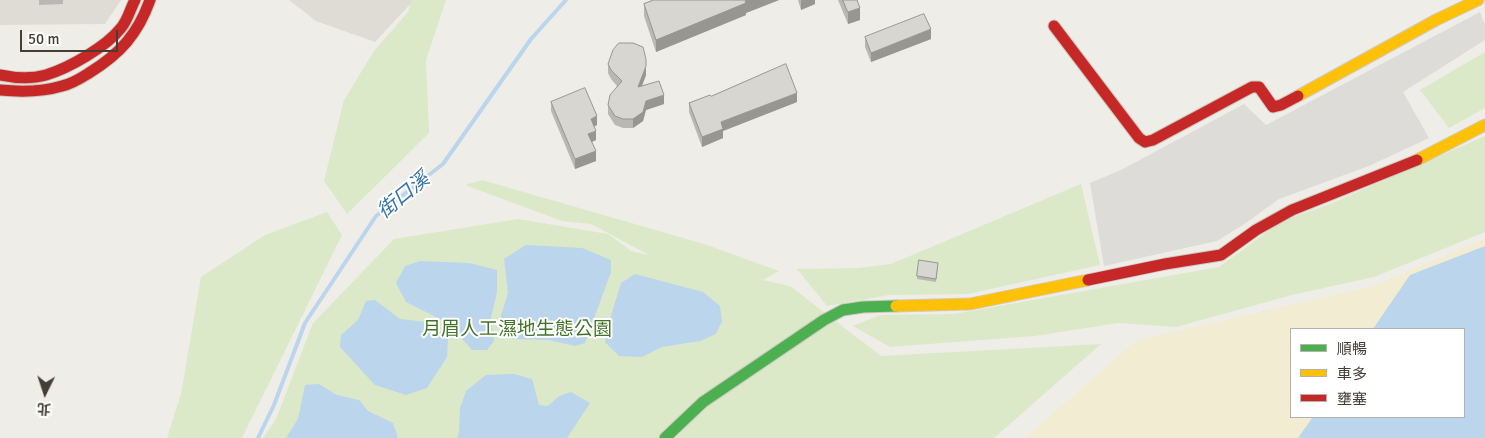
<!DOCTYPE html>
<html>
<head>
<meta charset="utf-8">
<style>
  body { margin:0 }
  #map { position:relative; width:1485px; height:438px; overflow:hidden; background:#efede8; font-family:Signika,"Noto Sans TC",sans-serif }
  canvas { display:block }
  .legend { position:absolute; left:1290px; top:328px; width:175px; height:90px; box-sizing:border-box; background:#fff; border:1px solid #b4b2ae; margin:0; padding:6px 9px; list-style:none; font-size:15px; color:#443e35 }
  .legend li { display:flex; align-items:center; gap:10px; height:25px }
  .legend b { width:25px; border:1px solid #b4b2ae }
  .north { position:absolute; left:20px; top:368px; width:50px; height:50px; -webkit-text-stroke:4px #fff; paint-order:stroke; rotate:184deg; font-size:14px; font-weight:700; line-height:20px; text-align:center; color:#443e35 }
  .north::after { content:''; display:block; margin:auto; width:18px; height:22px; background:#443e35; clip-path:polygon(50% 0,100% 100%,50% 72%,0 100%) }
  .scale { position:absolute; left:20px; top:30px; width:98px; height:22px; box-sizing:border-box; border:2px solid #443e35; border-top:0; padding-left:6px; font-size:15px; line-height:18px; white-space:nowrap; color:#443e35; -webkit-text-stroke:4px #fff; paint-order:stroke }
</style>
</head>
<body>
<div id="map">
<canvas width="1485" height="438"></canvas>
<ul class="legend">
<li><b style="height:6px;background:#4caf50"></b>順暢</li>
<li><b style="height:6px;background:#ffc107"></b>車多</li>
<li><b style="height:6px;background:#c62828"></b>壅塞</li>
</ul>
<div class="north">北</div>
<div class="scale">50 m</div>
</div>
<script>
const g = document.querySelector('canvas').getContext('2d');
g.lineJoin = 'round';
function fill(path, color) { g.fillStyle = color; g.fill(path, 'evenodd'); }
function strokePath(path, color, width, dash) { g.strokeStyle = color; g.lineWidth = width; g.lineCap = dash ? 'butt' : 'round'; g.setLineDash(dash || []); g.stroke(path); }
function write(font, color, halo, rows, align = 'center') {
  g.font = font + ' Signika,"Noto Sans TC",sans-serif'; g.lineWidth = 4; g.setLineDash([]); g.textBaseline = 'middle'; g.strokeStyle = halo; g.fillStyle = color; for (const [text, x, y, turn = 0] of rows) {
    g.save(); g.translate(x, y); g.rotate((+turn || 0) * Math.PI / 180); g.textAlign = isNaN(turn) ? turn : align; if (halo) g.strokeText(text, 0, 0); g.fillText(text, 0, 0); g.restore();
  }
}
fill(new Path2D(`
  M0 0H121L105 24 0 25Z
  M289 0H414L375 42 316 21Z`), '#dfdcd6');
fill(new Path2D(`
  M411 0H446L426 60 429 133 347 214 324 181 344 100 374 51 408 12Z
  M1485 52V108L1449 128 1420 90Z
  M1485 136V232L1374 277 1292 295 1176 327 1118 323 1035 336 890 347 853 326 880 315 954 314 1219 267 1282 221 1330 204Z
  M482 180 704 244 779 271 763 280 790 286 881 356 1101 344 994 438H263L276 419 313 323 394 239 518 219 608 234 631 251 649 255 591 224 562 221 465 185Z
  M1081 184 1100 265 968 294 889 295 827 306 797 269 858 268 891 264Z
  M327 212 342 235 242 438H167L181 394 201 277 265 235Z`), '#dbe9c9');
fill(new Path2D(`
  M1485 238V438H1025L1137 340 1374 286ZM1291 329H1464V417H1291Z`), '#f2ecd3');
fill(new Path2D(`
  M1480 12 1485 25V40L1403 92 1429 138 1369 166 1279 199 1246 223 1217 241 1104 266 1090 183 1123 169 1244 104 1266 125Z`), '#dedcd8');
fill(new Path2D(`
  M526 245 582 248 611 260V272L585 343 575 346 548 340 511 339 499 322 508 293 504 259Z
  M1485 246V438H1298L1313 417H1464V329H1373L1410 275Z
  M420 261 469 263 497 270V292L491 318 494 341 487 350H472L448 323 406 302 396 283 405 266Z
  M635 274 703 292 720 306 722 321 716 334 700 341 662 347 642 357 619 356 605 342 610 319 621 283Z
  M375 300 400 319 426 322 448 338 447 357 427 388 406 395 375 385 340 347 341 335 358 320 366 301Z
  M514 374 532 379 539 405 548 406 559 396 571 392 590 403 567 438H457L459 433 460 408 466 391 486 375Z
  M319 384 337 395 359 400 368 411 393 423 398 438H286L298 419 305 385Z`), '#bad5ec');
strokePath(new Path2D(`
  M258 438 274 405 305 323 376 216 443 164 531 39 566 0`), '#bad5ec', 4);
const fast = new Path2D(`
  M665 438 703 402 824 320 843 310 863 307 896 306`);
const slow = new Path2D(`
  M1298 96 1436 20 1478 0
  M1417 160 1485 125
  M896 306 970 304 1088 280`);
const jam = new Path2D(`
  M1054 26 1139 138 1145 142 1153 140 1252 87H1259L1273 107 1281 105 1298 96
  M0 75C14 78 32 79 46 75 69 68 106 47 121 28 128 20 130 9 135 0
  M0 90C20 92 42 92 62 86 72 84 81 78 89 73 120 54 138 34 150 0
  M1088 280 1165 264 1221 255 1256 230 1292 210 1417 160`);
strokePath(fast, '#cecabf', 13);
strokePath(slow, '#cecabf', 13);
strokePath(jam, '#cecabf', 13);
strokePath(fast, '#4caf50', 11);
strokePath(slow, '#ffc107', 11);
strokePath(jam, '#c62828', 11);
fill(new Path2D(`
  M39 0H63V4L39 5Z
  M654 0H779L746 13V15L656 52 644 16V4Z
  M798 0H815V4L801 10Z
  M838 0H857L860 20 848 24Z
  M865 37 931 39 871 62 865 47Z
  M608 64 646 75 642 86 664 104 646 110 643 121 633 128H623L615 125 608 114V105L617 86 611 79 608 73Z
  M711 96 797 102 723 131V138L702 147 689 112V103Z
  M551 102 597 125 594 126 596 140 591 142 596 161 575 169 551 111Z
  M938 267 936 282 917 279V276Z`), '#bab8b4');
fill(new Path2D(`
  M748 0H779L746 13V15L656 52V40Z
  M801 0H815V4L801 10Z
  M860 8V20L848 24V12Z
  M931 29V39L871 62V53Z
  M646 66V75L638 96V87Z
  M797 93V102L723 131V138L702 147V137L721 122Z
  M664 95V104L646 110 643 121 633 128V119L646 101Z
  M597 116V125L591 128V119Z
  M596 131V140L588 144V134Z
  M596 151V161L575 169V159Z`), '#979692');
const building = new Path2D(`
  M654 0H748L745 1 746 3 656 40 644 4Z
  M843 0H857L860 8 848 12Z
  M924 14 931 29 871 53 865 37Z
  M619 43H633L643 47 646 59V66L638 87 659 81 664 95 646 101 643 112 633 119H623L615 116 608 105 610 95 622 81 611 70 608 64 613 50Z
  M786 64 797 93 721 122 723 129 702 137 689 103 710 95 711 96Z
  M585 88 597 116 591 119 596 131 588 134 596 151 575 159 551 102Z
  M919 260 938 263 936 279 917 276Z`);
fill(building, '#d8d6d1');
strokePath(building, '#979692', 1);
write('19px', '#43732b', '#fff', [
  ["月眉人工濕地生態公園",517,330]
]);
write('italic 20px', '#3373aa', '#fff', [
  ["街口溪",404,196,-39]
]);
</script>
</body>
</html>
